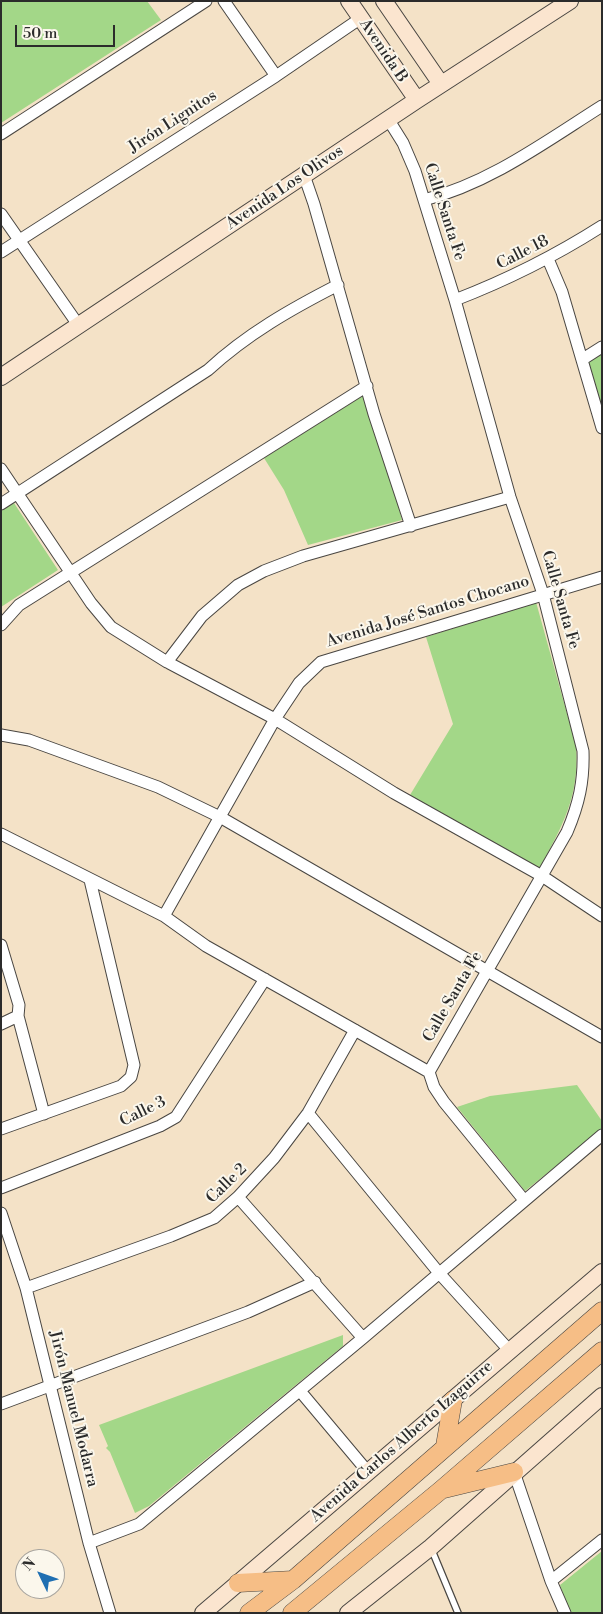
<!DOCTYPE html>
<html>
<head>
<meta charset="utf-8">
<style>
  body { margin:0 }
  #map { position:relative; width:603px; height:1614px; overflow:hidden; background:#f4e2c7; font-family:"Libre Bodoni",serif }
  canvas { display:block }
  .frame { position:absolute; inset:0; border:2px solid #2b2b2b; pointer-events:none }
  .north { position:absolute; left:15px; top:1549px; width:50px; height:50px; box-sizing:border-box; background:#fbf7ec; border:1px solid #a8a59f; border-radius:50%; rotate:312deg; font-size:14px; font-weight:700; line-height:20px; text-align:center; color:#2b2b2b }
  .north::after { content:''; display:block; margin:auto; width:18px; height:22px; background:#1f6fb2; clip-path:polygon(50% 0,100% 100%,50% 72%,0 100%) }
  .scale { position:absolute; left:15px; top:25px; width:100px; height:22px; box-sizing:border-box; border:2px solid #2b2b2b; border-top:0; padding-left:6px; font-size:15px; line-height:18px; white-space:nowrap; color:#2b2b2b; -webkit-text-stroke:4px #fbf7ec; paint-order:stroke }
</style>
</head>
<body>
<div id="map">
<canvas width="603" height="1614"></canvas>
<div class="frame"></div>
<div class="north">N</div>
<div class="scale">50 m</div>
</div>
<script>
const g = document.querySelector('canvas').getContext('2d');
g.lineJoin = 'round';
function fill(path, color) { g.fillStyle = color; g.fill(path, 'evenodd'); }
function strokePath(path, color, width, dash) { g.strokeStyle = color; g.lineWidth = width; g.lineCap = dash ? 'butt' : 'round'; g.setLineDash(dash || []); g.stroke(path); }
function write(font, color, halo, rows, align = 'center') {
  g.font = font + ' "Libre Bodoni",serif'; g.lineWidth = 4; g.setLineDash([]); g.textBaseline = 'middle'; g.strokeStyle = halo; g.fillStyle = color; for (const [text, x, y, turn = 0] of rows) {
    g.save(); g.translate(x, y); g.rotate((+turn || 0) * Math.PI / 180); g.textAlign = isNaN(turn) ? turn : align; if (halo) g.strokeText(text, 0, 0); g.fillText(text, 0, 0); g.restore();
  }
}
fill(new Path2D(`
  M1 1H147L161 20 1 123Z
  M602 352V410L587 361Z
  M364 395 374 418 402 520 308 545 284 490 264 458Z
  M14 503 58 570 1 607V511Z
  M536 602 576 746C580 796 562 827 539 869L410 795 453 724 426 637Z
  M577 1085 602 1121V1129L525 1191 457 1107 490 1096Z
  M343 1335V1346L149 1506 135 1513 110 1452 106 1448 108 1446 99 1425Z
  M602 1551V1613H570L560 1585Z`), '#a3d788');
const lane = new Path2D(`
  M431 1548 458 1613`);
const street = new Path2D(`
  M224 1 276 76
  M388 119 403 143 415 171 455 300 510 497 543 594 583 751C584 781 579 804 567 832L429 1072
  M1 134 206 1
  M304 175 314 204 374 414 411 526
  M424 200C490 183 545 142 602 106
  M1 214 79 326
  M1 252 276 76 361 18
  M548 259 562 292 602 428
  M455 300C507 280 555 256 602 226
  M583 359 602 347
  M1 469 91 603 111 627 167 662 275 719 394 793 542 876 602 916
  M1 504 208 370C247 334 291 309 338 285
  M1 625 19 605 367 386
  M167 662 202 616 238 585 264 571 303 556 510 497
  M1 735 29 740 158 787 220 817 602 1037
  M1 834 164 916 206 946 429 1072 434 1087 444 1102 524 1200
  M164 916 275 719 299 683 321 662 602 577
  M1 945 19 1005 18 1016 44 1114
  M1 1024 18 1016
  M308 1113 439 1273 509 1350
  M1 1129 121 1086 131 1077 134 1065 90 880
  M1 1188 160 1126 176 1117 265 979
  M238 1197 363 1338
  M1 1213 26 1288 89 1543 110 1613
  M26 1288 171 1236 214 1218 238 1197 274 1158 308 1113 355 1030
  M300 1391 368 1472
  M1 1404 248 1312 315 1282
  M514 1472 551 1581 565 1613
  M89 1543 139 1524 363 1338 602 1135
  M551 1581 602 1540`);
const secondary = new Path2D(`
  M349 1 417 100
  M384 1 441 84
  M1 377 417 100 570 1
  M203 1613 602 1272
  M348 1613 431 1547 602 1396`);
const primary = new Path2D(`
  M445 1446 453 1400
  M444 1489 514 1472
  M238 1583 293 1580
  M249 1613 293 1580 602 1311
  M292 1613 441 1490 602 1351`);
strokePath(lane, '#494642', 8);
strokePath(street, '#494642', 13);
strokePath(secondary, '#494642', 18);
strokePath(primary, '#494642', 19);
strokePath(lane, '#fff', 5.5);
strokePath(street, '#fff', 11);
strokePath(secondary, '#fbe5cf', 16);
strokePath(primary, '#f6be86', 18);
write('16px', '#2b2b2b', '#fbf7ec', [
  ["Avenida B",383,51,56],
  ["Jirón Lignitos",173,122,-33],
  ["Avenida Los Olivos",285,188,-34],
  ["Calle Santa Fe",444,212,72],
  ["Calle 18",523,253,-27],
  ["Calle Santa Fe",560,600,74],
  ["Avenida José Santos Chocano",428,612,-17],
  ["Calle Santa Fe",453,997,-60],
  ["Calle 3",143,1112,-26],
  ["Calle 2",227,1184,-44],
  ["Jirón Manuel Modarra",73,1409,76],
  ["Avenida Carlos Alberto Izaguirre",402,1442,-41]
]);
</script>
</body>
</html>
